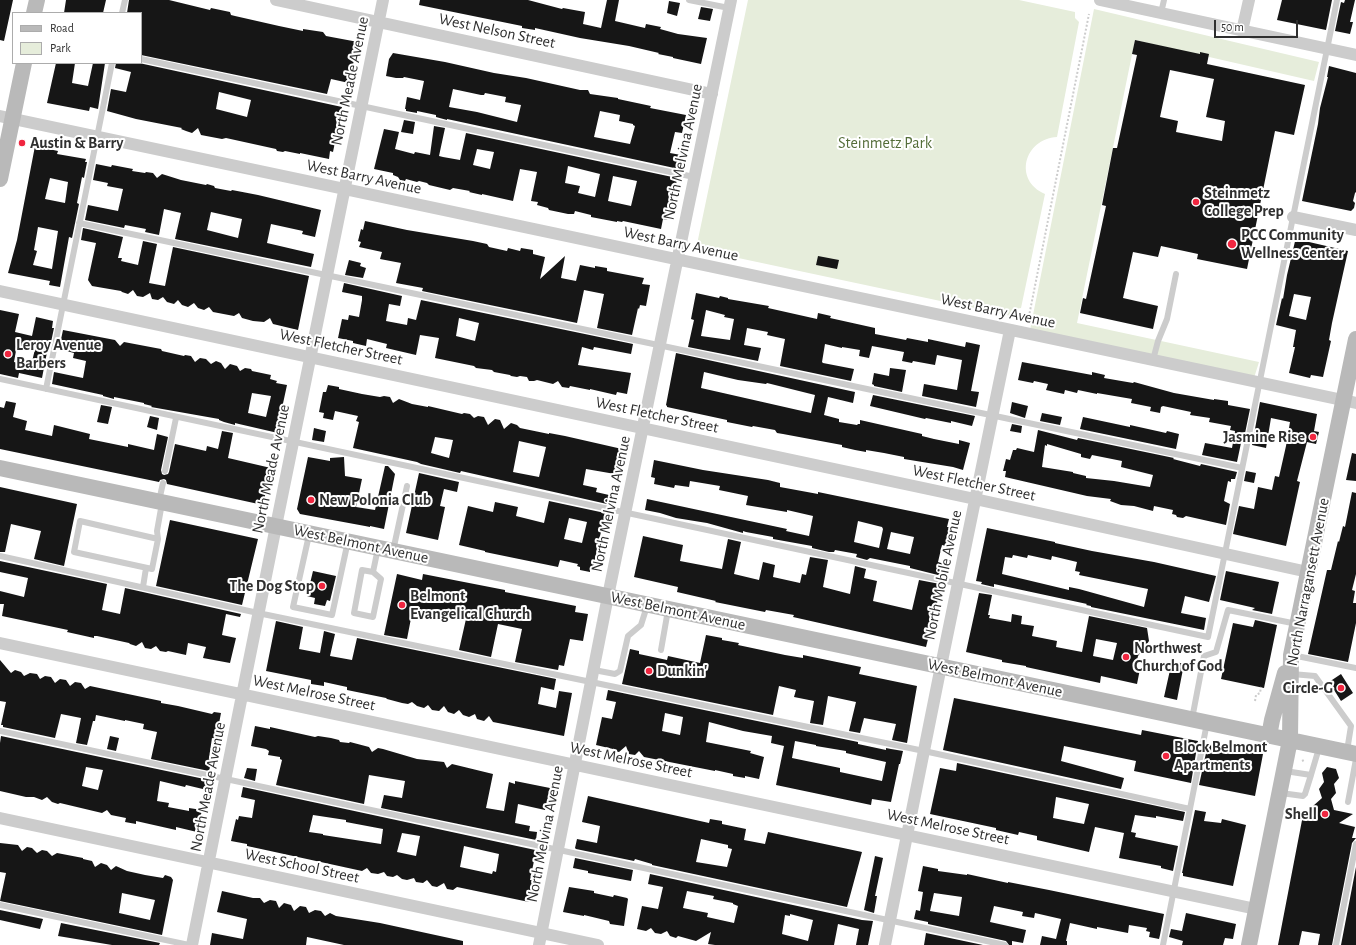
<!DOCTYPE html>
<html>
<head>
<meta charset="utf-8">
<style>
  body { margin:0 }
  #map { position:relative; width:1356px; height:945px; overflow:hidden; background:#fff; font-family:"Alegreya Sans",sans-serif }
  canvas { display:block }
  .legend { position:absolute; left:12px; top:12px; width:130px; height:52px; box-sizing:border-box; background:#fff; border:1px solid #acacac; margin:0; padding:5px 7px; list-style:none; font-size:12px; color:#2f2f2f }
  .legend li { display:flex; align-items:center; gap:8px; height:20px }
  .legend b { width:20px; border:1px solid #acacac }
  .scale { position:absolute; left:1214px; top:20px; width:84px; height:18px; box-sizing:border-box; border:2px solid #2f2f2f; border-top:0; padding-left:5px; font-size:12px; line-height:14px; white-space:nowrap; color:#2f2f2f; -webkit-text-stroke:3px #fff; paint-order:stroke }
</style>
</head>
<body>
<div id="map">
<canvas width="1356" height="945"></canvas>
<ul class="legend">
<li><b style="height:5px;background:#b9b9b9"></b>Road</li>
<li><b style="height:11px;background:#e6eddb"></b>Park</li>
</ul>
<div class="scale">50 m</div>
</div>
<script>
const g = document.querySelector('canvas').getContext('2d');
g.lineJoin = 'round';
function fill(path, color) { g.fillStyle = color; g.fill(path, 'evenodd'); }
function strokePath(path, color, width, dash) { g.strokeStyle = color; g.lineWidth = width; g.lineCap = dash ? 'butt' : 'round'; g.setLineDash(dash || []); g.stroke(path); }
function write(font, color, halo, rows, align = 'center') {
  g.font = font + ' "Alegreya Sans",sans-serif'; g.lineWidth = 4; g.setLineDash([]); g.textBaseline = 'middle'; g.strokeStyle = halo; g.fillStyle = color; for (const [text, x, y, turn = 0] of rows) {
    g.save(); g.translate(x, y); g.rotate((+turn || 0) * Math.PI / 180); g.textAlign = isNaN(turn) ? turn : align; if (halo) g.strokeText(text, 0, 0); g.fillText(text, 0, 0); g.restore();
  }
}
fill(new Path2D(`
  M748 0H1019L1075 12V18L1079 22 1057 137C1024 139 1013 180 1045 194L1021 308 1015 309 1011 316 696 249Z
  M1094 9 1319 62 1314 81 1135 40 1077 323 1259 362 1254 378 1030 330Z`), '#e6eddb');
fill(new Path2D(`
  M0 0H13L4 41 0 40Z
  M66 0H106L103 13H64Z
  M129 0H169L210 10 211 8 230 12 231 15 235 16 279 26 303 31V29L323 32 326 36 358 42 349 83 331 79 327 94 141 55V13H127Z
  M420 0H528L562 9 563 8 585 12 583 24 601 28 607 0H619L615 21 645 28 646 24 661 27 660 29 678 34 707 38 701 64 673 58V57L658 54 659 53 629 46 580 38 535 28V30L522 28V26L419 5Z
  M1282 0H1332L1326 30 1277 20Z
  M1345 0H1355L1350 22H1353L1350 34 1335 31 1341 2 1344 3Z
  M669 1 680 3 677 16 667 13Z
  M701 7 713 9 710 21 698 19Z
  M1135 40 1200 54V52L1209 54 1207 64 1305 85 1294 135 1275 131 1247 269 1197 259 1198 254 1161 246 1158 257 1133 252 1123 298 1158 306 1153 329 1080 313 1083 298 1086 299 1106 206 1102 205 1113 148H1117L1137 55 1132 54ZM1170 70 1214 79 1206 117 1225 121 1222 141 1176 132 1178 121 1160 117Z
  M393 53 445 62 494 73 526 78 580 90H588L590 94 618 98V99L651 106 650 108 686 115 682 133 675 132 670 153 681 155 679 169 447 119V120L436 117V115L417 111V113L406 111V109H405L407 97 420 100 424 81 404 77 403 78H396L386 76 389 59ZM453 89 481 95H484L485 93 506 97 505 102 521 105 517 122 477 112 449 107ZM600 111 620 115 619 121 633 124V125L635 126 630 144 594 137Z
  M56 63H75L72 83 88 86 93 63H105L98 109 90 107 89 111 47 103Z
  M116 63H139L342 107 333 152 330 151 329 159 300 153V154L285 151 283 152 277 151 276 149 226 138 222 139 201 135 198 128 192 133 186 131 181 129 182 128 136 119 107 111 111 89 126 92 131 72 115 68ZM219 92 251 100 247 117 216 109Z
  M1329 66 1356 73V192L1355 193 1353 201 1355 203 1354 208 1351 211 1302 201 1318 124 1320 108 1328 77H1327Z
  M404 120 415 122 413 134 401 132Z
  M434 126 445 128 439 156 443 157 460 160 466 133 677 178 675 193H673L668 220 663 219 661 229 623 221 622 222 617 221V222L591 217V215L575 211 574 214H568L549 210 548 208 537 205 538 202 531 201 537 172 520 169 513 201 482 194V195L469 192 470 191 453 188 450 190 429 185 427 183 419 181 417 182 406 179 405 181 400 180 398 177 393 175V173L374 169 384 129 399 132 395 149 414 154 415 152 430 155ZM477 149 494 152 490 169 473 165ZM568 166 600 174 595 197 578 193 580 186 565 183ZM613 176 637 181 631 206 608 201Z
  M35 146 58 151 57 154 86 159 85 162H87L84 178 82 177 77 203 79 204 72 238 69 237 60 287 49 285 50 281 8 273 17 240ZM50 178 68 182 65 203 45 199ZM38 227 58 231 52 269 33 265 37 251 34 250Z
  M96 164 111 167 112 165 133 169 132 171 145 173 146 172 153 173 157 178 162 174 181 180 206 185 207 184 214 186 215 188 231 191 232 190 258 195 321 210 315 237 302 234 303 231 271 224 267 243 314 254 311 267 175 239 181 213 164 209 159 235 145 232 146 229 125 225 124 228 85 220 88 205 118 211 123 189 107 186 108 183 93 180ZM211 212 242 219 238 238 207 230Z
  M365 221 407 230 473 241 487 244 489 247 507 251 508 248 520 251 521 248 533 250V254L545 257 540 279 565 256 561 278 576 281 580 265 595 268V266L607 268V271L644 278 642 284 650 285 646 306 640 305 639 309 638 308 632 335 597 328 604 294 584 290 577 323 422 291 423 288 396 283 401 263 380 259 382 252 359 247 361 242 358 241 361 229 363 230Z
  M83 228 123 237 118 258H122L121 261 138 265 143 241 157 244 149 283 165 286 173 247 309 276 298 330 273 324 270 318 264 322 253 321 242 318 239 313 234 316 213 312 209 307 204 310 198 308 194 303 188 307 182 305 178 300 174 304 167 302 163 297 158 300 152 299 150 293 143 297 137 296 133 290 128 294 122 292 121 291 92 286 88 280 96 243 81 240Z
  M1297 233 1310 236 1309 242 1348 251 1332 323 1329 340 1331 341 1323 377 1311 375 1310 378 1289 373 1295 347H1293L1296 330 1276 325 1282 298 1283 299 1287 275ZM1294 294 1311 297 1306 320 1289 316Z
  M818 256 839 260 837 269 816 265Z
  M349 260 361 263 360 266 366 268 363 278 345 275Z
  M344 283 402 296 400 306 389 304 386 321 407 325 408 318 416 320 421 300 633 344 631 354 594 347 593 350 582 347 578 365 631 373 627 394 617 392 616 395 590 389V390L570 386 569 388 562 387 558 381 553 384 537 380 534 381H529L527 377 520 376 517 377 511 376 510 375 494 372 492 370 476 368 474 366 435 358 439 338 420 335 416 355 386 348 387 344 367 339 366 346 353 343V341L338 338 342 319 348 320 349 315 359 317 362 300V296L342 292ZM459 318 479 323 475 341 456 336Z
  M696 293 719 298 720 296 728 298V299L769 306 768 308 817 319 818 313 831 316 830 318 875 328V334L906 340 907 338 928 342V339L965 347 966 342 980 345 971 391 979 392 976 407 922 396 924 384 957 390 962 360 937 355 935 365 913 361 912 363 902 361 904 352 872 346 869 358 859 356 860 350 842 347V348L825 344 822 362 823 363 854 369 851 381 780 366 785 339 767 335 768 332 747 328 744 345 761 348 758 361 688 347 694 320 691 319ZM706 310 725 315 724 317 734 319 730 340 701 336Z
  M0 310 19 314 15 332 32 336 36 317 53 321 52 328H54L50 347H48L42 378 19 373 18 378 0 374ZM17 345 35 349 31 366 14 362Z
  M63 330 115 340 120 346 124 342 161 349 162 351 184 356 185 355 191 356 195 362 200 358 206 359 211 364 216 361 221 363 225 369 230 364 237 366 240 371 245 368 251 369 252 371 271 375 270 379 277 381 276 383 287 385 279 422H281L278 433 239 424 235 423V425L224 422 219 420V419L151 407 152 406 144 404V403L114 397V399L103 396V395L52 384 54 372 83 378 86 361 73 358 74 353 59 349ZM252 393 271 396 266 417 248 413Z
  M676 353 855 392 853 403 828 397 824 415 839 419V422L857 425 858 424H860V420L922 434V436L934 439 959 444V440L970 443 963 470 953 467 904 459V457L884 453 866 450V452L855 450 842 447V445L783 434 777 433 775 430 753 426 752 427 727 422V420L667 407V406L666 405ZM704 372 738 380 766 384 767 383 815 395 811 413 701 388Z
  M1022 362 1092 375V372L1105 375 1104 378 1133 383 1134 382 1174 393 1214 400V399L1228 401V405L1250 409 1243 443H1241L1237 462 1202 455 1205 443 1232 448 1235 431 1230 430 1231 426 1209 422 1210 418 1190 415 1191 412 1163 406 1161 407 1160 413 1150 411 1151 407 1131 403 1132 399 1097 393V394L1078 390 1077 393 1065 390 1064 394 1046 390 1048 384 1034 381 1033 383 1018 380Z
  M890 368 906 370 902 392 874 386V385L872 384 874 373 889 376Z
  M328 385 339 387V389L362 394 380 397 384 396 390 397 393 403 399 399 412 404 428 407V406L462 414 464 413 470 414 474 418 478 416 484 417 488 425 495 419 500 420 504 429 511 423 517 425 520 428 549 434V433L565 436 622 449 618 471 616 470 615 474 586 469 583 485 597 488 596 492 609 495 607 504 461 471 460 473 421 464 417 462 353 448 359 422 356 421 358 416 335 411 333 420 323 418 324 413 319 412 323 392H326ZM435 437 453 440 449 458 431 453ZM519 441 546 447 539 477 513 472Z
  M873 395 975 416 972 426 951 421V423L926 418 925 419 870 406Z
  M6 401 16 403 13 417 27 421 25 430 52 436 54 425 90 434 89 439 128 447V444L154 450 157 434 168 437 161 470 162 474 164 475 168 474 169 472 175 444 206 451 207 446 218 449 222 431 233 433 228 458 271 468 263 505 167 484 166 480 164 479 160 480 159 482 0 449V407L4 408Z
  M1012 402 1028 406 1025 418 1010 413Z
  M1260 402 1317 414 1314 431 1319 432 1316 444 1307 442 1297 481 1300 482 1286 546 1233 534 1239 506 1254 509 1258 487 1272 490 1275 476 1279 477 1286 446 1290 422 1271 418 1266 448 1252 445Z
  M101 405 112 407 108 424 97 422Z
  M1042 413 1062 417 1060 425 1040 421Z
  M150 416 159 418 157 430 147 427Z
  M1083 417 1130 427V425L1166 433 1167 431 1179 434 1176 449 1080 429Z
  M1012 424 1022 426 1021 433 1010 431Z
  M314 428 326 431 324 442 312 440Z
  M1038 430 1077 440 1078 438 1174 458 1173 459 1200 466 1201 464 1237 472 1235 479H1231V482L1228 481 1224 501 1230 504 1226 525 1186 516 1183 518 1177 517 1176 515 1172 514 1173 510 1154 506 1153 511 1134 506 1121 505 1110 501 1111 499 1087 496 1005 477 1006 471H1003L1006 459 1010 460 1013 450H1016L1017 448 1034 452ZM1047 444 1081 454V457L1090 459 1092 455 1122 461 1121 467 1153 475 1150 487 1114 481 1086 478V476L1073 473V472L1042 467 1045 445 1047 446Z
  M1352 453 1356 454V481L1346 480Z
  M308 457 330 461V458L344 457 345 476 362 479 356 507 375 510 385 466H388L395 474 384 529 370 526V527L365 526 300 514 297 509Z
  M654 460 703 470 768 480 780 483V487L818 494V492L949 519 947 527H950L946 546 942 545 938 562 944 564 942 576 910 568V566L870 558 867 560 856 557 857 554 835 550 834 552H829L812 548V546L773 539V537L746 532 743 531V533L707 523 676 518 660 513 645 510 647 499 787 529 786 531 809 536 813 516 787 510V512L746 505 748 496 719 490 720 486 690 481 689 487 675 485 674 488 654 484 655 478 651 477ZM858 521 882 527 883 529 879 548 854 542ZM891 532 914 537 910 554 887 549Z
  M1246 471 1256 473 1254 483 1244 481Z
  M419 473 459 482 457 492 444 489 440 506 445 507 438 540 406 533Z
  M0 487 77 504 64 566 34 559 41 531 11 524 5 552H0Z
  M1352 492 1356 493V574L1352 590 1355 591 1353 603H1356V623L1348 662 1308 654 1327 570H1331L1338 541 1339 542 1343 526 1345 527Z
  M549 501 605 513 593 569 590 568V572L580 570V567L577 566 578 564 560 560 558 567 485 552V551L459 545 468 506 493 512 495 502 518 507 516 516 544 523ZM569 518 587 522 582 543 564 539Z
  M170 520 258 539 242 605 156 586Z
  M987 528 1055 542V543L1092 551 1154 562 1216 576 1209 602 1185 596 1181 613 1206 618 1204 630 1091 607V606L1086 605 1087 604 994 584V587L981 584 982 582 976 581ZM1013 555 1027 558 1028 555 1051 560 1052 556 1077 562 1075 571 1080 572 1079 575 1148 589 1144 607 1079 589 1069 587V590L1002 574 1005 557 1012 558Z
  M643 536 683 545 680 561 722 569 728 539 741 542 734 574 759 580 763 562 775 565 773 577 800 583 802 574 806 575 810 557 828 560 823 587 850 594 855 566 866 569 864 578 877 581 873 601 912 610 919 580 940 584 939 587H941L926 647 793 617 794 615 766 610 765 612 715 602 716 601 677 592 678 587 634 577Z
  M0 561 107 584 102 610 120 614 125 588 241 614 240 617 226 614 222 635 236 638 230 663 203 658 206 647 188 643 186 655 168 651 166 652 160 651 156 646 151 649 145 648 142 642 136 646 130 644 129 643 97 636H94V638L67 632 68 630 2 616 4 604H0V591L24 597 28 578 0 572Z
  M313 571 336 576 330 601 327 600 325 606 314 604 315 598 307 596Z
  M1226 571 1279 582 1272 614 1252 610 1255 608 1220 600Z
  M397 574 422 580 423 574 505 590V592L576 606 575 612 588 614 583 641 570 639 564 666 559 665 558 670 515 662 522 629 498 624 491 657 459 650 466 619 413 608 407 639 384 635Z
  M979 593 992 595 988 615H990L989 618 1011 622 1012 614 1022 616 1021 624 1034 626 1032 636 1057 641 1056 647 1082 652 1089 616 1147 628 1149 641 1138 656 1135 668 1140 669 1137 684 1101 676 1100 683 1026 667V666L1002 662V660L966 652ZM1096 639 1117 643 1113 660 1093 656Z
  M1255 620 1277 625 1264 688 1221 679 1233 623 1253 627Z
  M276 621 303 627 299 649 320 653 324 631 335 634 330 656 352 660 357 638 556 679 554 690 541 687 538 704 556 708 559 691 572 693 564 736 493 722 489 716 484 721 477 719 475 714 469 717 463 715 459 710 454 714 448 712 444 706 439 711 432 710 428 705 424 708 417 706 412 702 408 704 402 703 387 699 386 698 347 690V687L324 682V686L311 684V680L266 671Z
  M706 635 722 638V640L739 643 738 645 785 655 803 658V655L861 667 859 674 917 686 907 743 892 740 896 724 864 718 860 733 849 731 856 702 828 696 823 725 810 723 814 701 794 697 796 690 779 686 773 715 622 684 630 649 639 651V654L667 660 668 656 700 663Z
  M0 660 11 673 15 670 21 672 24 676 30 673 37 674 40 679 45 676 51 677 55 683 60 679 66 680 70 686 75 682 81 683 85 689 90 686 161 701V703L178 706 212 714 214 712 221 713 216 739 212 738 209 758 212 759 209 771 151 759 157 732 143 729 144 724 125 720V721L96 715 95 721H93L87 745 76 743 81 718 61 714 55 738 3 727V725H1L6 702 0 701Z
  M1172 661 1184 664 1177 700 1164 697Z
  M1341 674 1353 693 1341 701 1329 682Z
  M608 690 858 742V744L886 750V748L891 749 903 751 900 764H899L891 802 872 799 871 805 776 785 784 746 771 743 772 736 743 731 709 722 706 742 751 751 750 753 764 757 759 779 745 776V778L733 776V774L715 770V771L644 757 639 751 635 755 629 754 626 746 619 752 614 751 613 749 596 745 602 717 612 719 616 702 606 700ZM665 713 683 717 680 735 662 731ZM795 741 816 745V746L846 751V753L886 762 882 781 840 772V768L792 758Z
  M954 698 1141 735 1142 730 1198 741 1191 783 1134 771 1136 761 1064 746 1061 761 1124 778 1121 789 943 750Z
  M255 726 270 729V727L315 737 318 736 331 738 339 740 340 742 349 743 350 742 369 747 372 752 378 748 383 749 417 759 444 762 447 768 452 764 493 774 486 808 504 811 509 782 515 784V781L550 788 545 810 518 804 515 823 530 826 529 831 537 832 536 840 381 808 384 795 402 798 405 781 369 775 364 804 276 785 282 760 280 759V757L268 755 269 751 266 749 251 746Z
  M1 736 209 780 207 790 186 785 185 787 160 781 157 801 169 803 168 807 189 811V808L202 810 197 832 176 827V830L136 821V824L125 822 126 818 111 815 107 810 102 813 60 803 58 804 52 802 47 797 42 800 34 797H26L0 791V743ZM86 767 103 770 98 790 82 786Z
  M110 736 119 738 116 751 107 749Z
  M1208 744 1263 754 1255 796 1199 785Z
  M957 763 1185 812 1183 821 1156 816V818L1135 815 1131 832 1136 833 1135 837 1178 846 1173 871 1161 868V866L1119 858 1124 833 1095 827 1089 852 1037 840V836L1019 832 1018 835 996 830V828L930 814 940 768 956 771ZM1056 797 1089 804 1084 824 1053 818Z
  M1327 767 1336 769 1339 778 1334 784 1336 793 1331 799 1334 810 1353 814 1339 823 1355 827 1352 838H1356L1352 843 1332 945H1318L1320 934 1302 931 1299 945H1278L1303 815 1311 817 1313 806 1322 798 1319 789 1324 782 1322 773Z
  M247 768 257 769 255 781 244 778Z
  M243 787 540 851 537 862 534 861 530 880H534L529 902 457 887 453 890 447 889 444 883 437 887 432 886 427 880 423 883 416 882 414 878 407 880 402 879 397 875 393 877 387 876 384 872 378 874 371 873 367 868 362 871 261 849 247 846V844L231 841 236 819 238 820 239 816 252 818 255 800 241 797ZM313 815 346 820V822L383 829 381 844 323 835V834L309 832ZM402 833 420 836 416 856 397 852ZM464 846 499 854 496 872 493 871 492 874 460 867Z
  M588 796 709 823 710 819 722 821V824L746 829 744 840 765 844 768 832 862 852 847 907 652 865V864L635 859 634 861 576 849 575 848 577 839 597 843 600 826 582 822ZM701 839 728 845V848L732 849 727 867 696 862Z
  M1195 810 1206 812 1204 821 1221 823 1222 819 1246 825 1233 886 1183 876V873H1182Z
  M0 843 18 845 22 851 27 847 32 848 37 853 42 850 47 851 52 856 57 853 83 858V859L92 861 95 867 101 863 107 865 111 870 116 866 127 871 145 875 163 878 165 875 171 877 173 880 162 935 0 901 6 873 0 872ZM122 893 155 900 150 920 119 913Z
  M875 856 883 858 875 896H877L874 913 864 910Z
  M575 858 633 870 631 881 588 873V871L573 868Z
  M923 866 938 869V871L967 875V874L1008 883V882L1049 890 1164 914 1160 935 1159 939 1149 937 1150 932 1146 931 1147 928 1129 925 1128 933 1097 927V929L1070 923 1066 941H1067V945H1040L1042 936 1056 939 1061 919 1035 913 1034 918 1022 916 1023 912 994 906 990 922 1026 930 1023 943 1012 941V945H1009L1006 941 928 924V922L914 919 916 910 920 911 923 892 918 891ZM934 893 962 897 959 916 930 911Z
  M1356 867V945H1341Z
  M650 874 862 920 873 921 868 945H856L859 929 838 924 834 945H715L708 944 711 932 696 941 678 936 676 938 670 936 667 931 661 934 655 933 651 928 646 931 637 929 642 906 658 909 663 887 648 884ZM687 891 714 896 713 899 733 903V904L738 906 734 923 707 917 708 913 683 908ZM790 914 813 920 808 941 782 934 785 915 790 916Z
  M569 887 594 891V893L613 897 614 895 627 898 628 899 624 926 610 924 609 921 584 915V916L563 912Z
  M222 891 253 898H260L264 903 270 900 276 901 279 908 284 903 291 905 294 911 300 906 306 907 309 913 315 910 321 911 325 916 330 913 336 916 380 923 463 941V945H344L307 937 306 945H210L212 933 243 939 247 919 217 912Z
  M0 910 43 919 40 929 0 920Z
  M1186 913 1236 924 1233 939 1225 938 1223 945H1182L1183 941 1169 937 1171 929 1182 931Z
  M61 923 160 943 159 945H112L58 936Z
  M926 933 983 945H924Z`), '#161616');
strokePath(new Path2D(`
  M1028 321 1089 14
  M1255 701 1256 695 1260 693 1261 687
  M1302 761 1304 760`), '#ccc', 2, [2, 2]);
strokePath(new Path2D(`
  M689 0 729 8
  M122 13 125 0
  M1161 13 1164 0
  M141 59 694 177
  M79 223 1242 468
  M1153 360 1158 341 1167 319 1176 274
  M0 379 1208 637 1337 0
  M46 389 112 63
  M165 471 176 418
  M159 501 163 483
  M309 535 293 607 332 615 348 541
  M158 539 80 521 74 552 152 569 158 539 157 531 162 503
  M393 551 407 486
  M0 556 258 613 924 751 1190 809
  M373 572 381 579 373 617 354 613 362 570 373 572 378 548
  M143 587 146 568
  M661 650 668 610
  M1292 655 1356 668
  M594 670 615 674 620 671 628 636 641 625 647 606
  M1292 674 1315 676 1351 726 1347 751
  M1192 719 1204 656 1216 652 1228 610 1297 624
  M0 731 1005 945
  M1285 771 1311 775 1319 748
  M1281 793 1303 796 1305 794 1311 775
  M1348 802 1356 759
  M0 905 189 945
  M1163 945 1207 723
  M1336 945 1356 844`), '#ccc', 6);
strokePath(new Path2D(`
  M276 0 712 94
  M1100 0 1356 55
  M1242 31 1249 0
  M0 116 1356 403
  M1293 217 1356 230
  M0 291 975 499 1308 572
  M0 643 1256 909
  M0 818 598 945
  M192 945 276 526 383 0
  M539 945 608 596 731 0
  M885 945 941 666 1010 330`), '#ccc', 12);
strokePath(new Path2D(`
  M34 13 37 0
  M0 179 24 63
  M0 468 1356 754
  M1269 736 1272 720 1285 673
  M1249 945 1290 740 1291 655 1356 339`), '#b9b9b9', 16);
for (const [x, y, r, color] of [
  [22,143,4,"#f02640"],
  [1196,202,4,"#f02640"],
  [1232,244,5,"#f02640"],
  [8,354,4,"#f02640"],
  [1313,437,4,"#f02640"],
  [311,500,4,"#f02640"],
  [322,586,4,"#f02640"],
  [402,605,4,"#f02640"],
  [1126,657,4,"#f02640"],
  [649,671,4,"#f02640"],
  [1341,688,4,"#f02640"],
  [1166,756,4,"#f02640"],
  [1325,814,4,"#f02640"]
]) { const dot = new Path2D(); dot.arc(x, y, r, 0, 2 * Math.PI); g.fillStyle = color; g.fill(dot); strokePath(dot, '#fff', 1.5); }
write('16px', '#2f2f2f', '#fff', [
  ["West Nelson Street",497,31,12],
  ["North Meade Avenue",350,81,-78],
  ["North Melvina Avenue",683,152,-78],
  ["West Barry Avenue",364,177,12],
  ["West Barry Avenue",681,244,12],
  ["West Barry Avenue",998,311,12],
  ["West Fletcher Street",341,347,12],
  ["West Fletcher Street",657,415,12],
  ["North Meade Avenue",271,469,-78],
  ["West Fletcher Street",974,483,12],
  ["North Melvina Avenue",611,504,-78],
  ["West Belmont Avenue",361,544,12],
  ["North Mobile Avenue",943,575,-78],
  ["North Narragansett Avenue",1308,582,-79],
  ["West Belmont Avenue",678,611,12],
  ["West Belmont Avenue",995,678,12],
  ["West Melrose Street",314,693,12],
  ["West Melrose Street",631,760,12],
  ["North Meade Avenue",208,787,-79],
  ["West Melrose Street",948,827,12],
  ["North Melvina Avenue",545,834,-79],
  ["West School Street",302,866,12]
]);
write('bold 16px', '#2f2f2f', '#fff', [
  ["Austin & Barry",30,143],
  ["Steinmetz",1204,193],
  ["College Prep",1204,211],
  ["PCC Community",1241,235],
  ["Wellness Center",1241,253],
  ["Leroy Avenue",16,345],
  ["Barbers",16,363],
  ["Jasmine Rise",1305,437,"right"],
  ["New Polonia Club",319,500],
  ["The Dog Stop",314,586,"right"],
  ["Belmont",410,596],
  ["Evangelical Church",410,614],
  ["Northwest",1134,648],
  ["Church of God",1134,666],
  ["Dunkin'",657,671],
  ["Circle-G",1333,688,"right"],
  ["Block Belmont",1174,747],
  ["Apartments",1174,765],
  ["Shell",1317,814,"right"]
], 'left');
write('16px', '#546d39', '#fff', [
  ["Steinmetz Park",885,143]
]);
</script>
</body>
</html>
